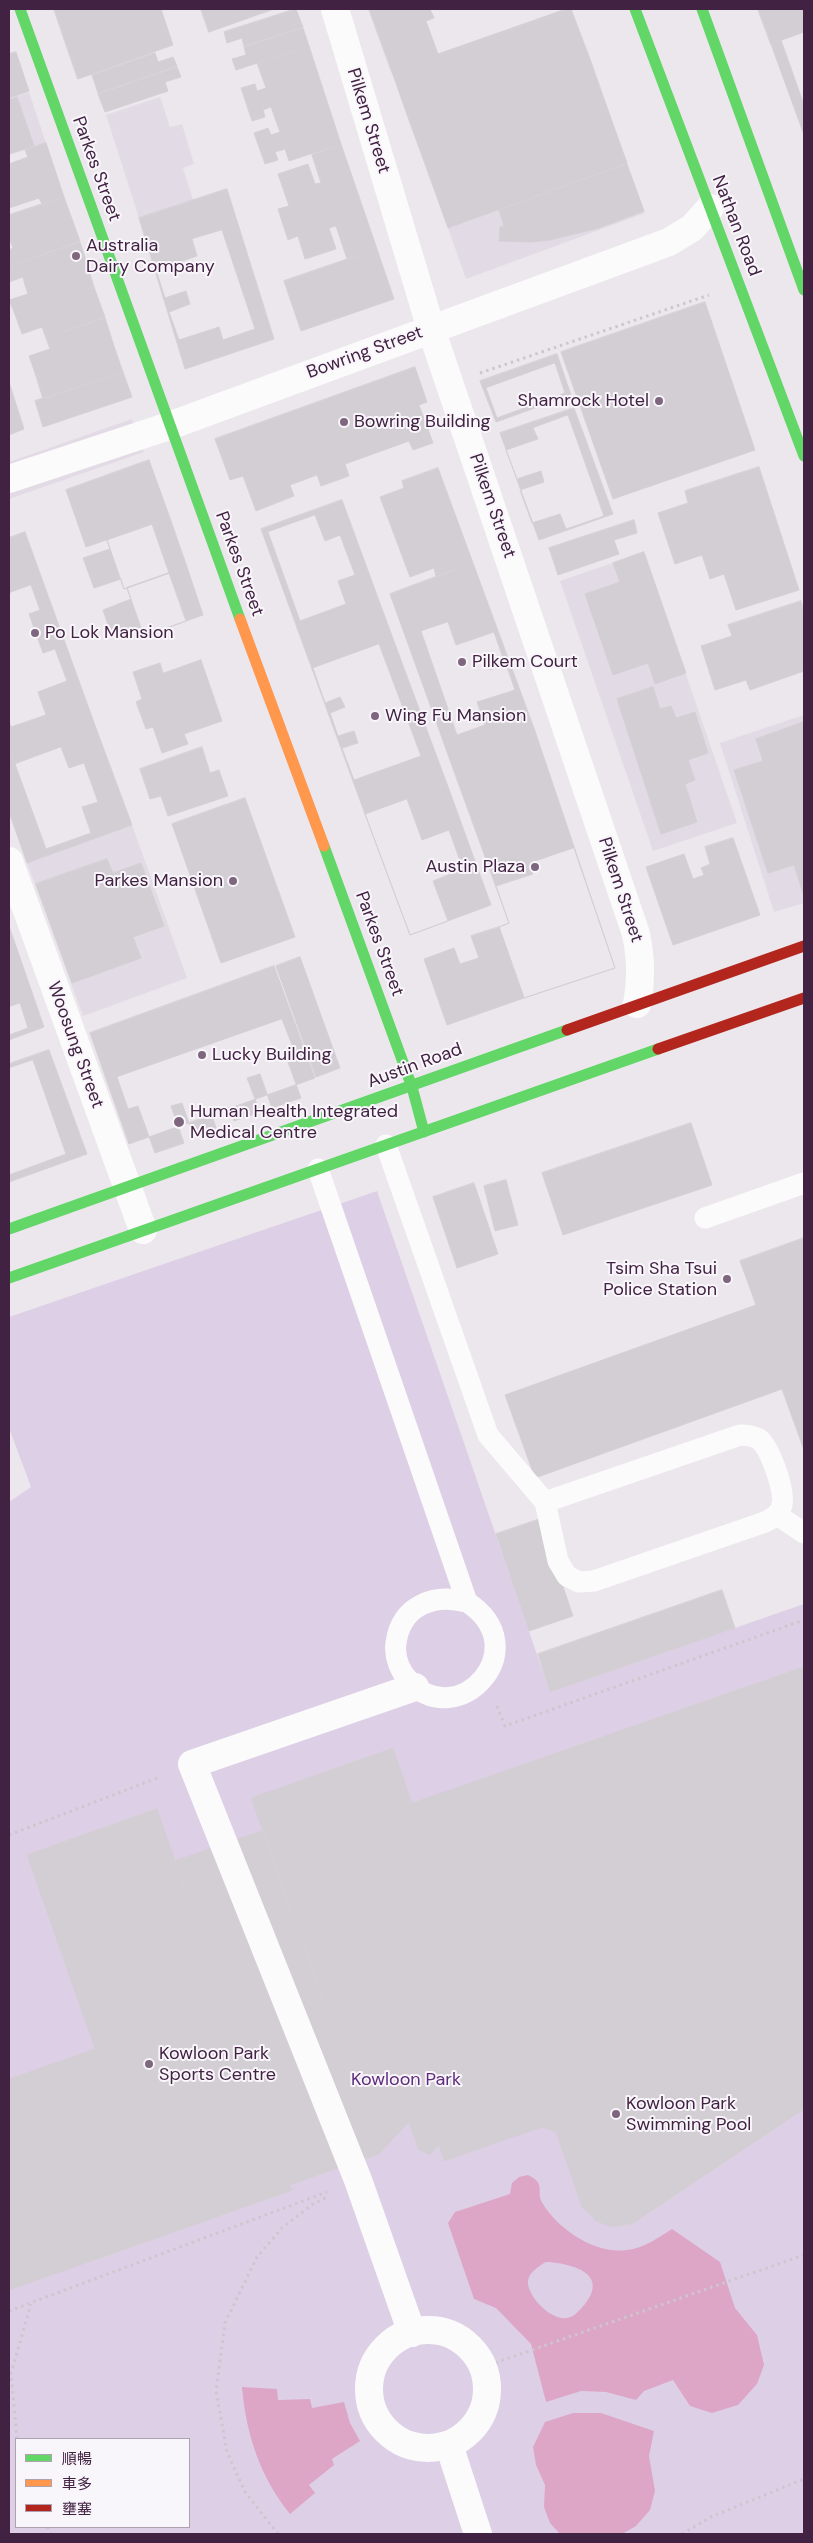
<!DOCTYPE html>
<html>
<head>
<meta charset="utf-8">
<style>
  body { margin:0 }
  #map { position:relative; width:813px; height:2543px; overflow:hidden; background:#ece7ed; font-family:"DM Sans","Noto Sans TC",sans-serif }
  canvas { display:block }
  .frame { position:absolute; inset:0; border:10px solid #422242; pointer-events:none }
  .legend { position:absolute; left:15px; top:2438px; width:175px; height:90px; box-sizing:border-box; background:#f9f6fb; border:1px solid #b0a1b1; margin:0; padding:6px 9px; list-style:none; font-size:15px; color:#422242 }
  .legend li { display:flex; align-items:center; gap:10px; height:25px }
  .legend b { width:25px; border:1px solid #b0a1b1 }
</style>
</head>
<body>
<div id="map">
<canvas width="813" height="2543"></canvas>
<div class="frame"></div>
<ul class="legend">
<li><b style="height:6px;background:#63d668"></b>順暢</li>
<li><b style="height:6px;background:#ff974d"></b>車多</li>
<li><b style="height:6px;background:#b3261e"></b>壅塞</li>
</ul>
</div>
<script>
const g = document.querySelector('canvas').getContext('2d');
g.lineJoin = 'round';
function fill(path, color) { g.fillStyle = color; g.fill(path, 'evenodd'); }
function strokePath(path, color, width, dash) { g.strokeStyle = color; g.lineWidth = width; g.lineCap = dash ? 'butt' : 'round'; g.setLineDash(dash || []); g.stroke(path); }
function write(font, color, halo, rows, align = 'center') {
  g.font = font + ' "DM Sans",sans-serif'; g.lineWidth = 4; g.setLineDash([]); g.textBaseline = 'middle'; g.strokeStyle = halo; g.fillStyle = color; for (const [text, x, y, turn = 0] of rows) {
    g.save(); g.translate(x, y); g.rotate((+turn || 0) * Math.PI / 180); g.textAlign = isNaN(turn) ? turn : align; if (halo) g.strokeText(text, 0, 0); g.fillText(text, 0, 0); g.restore();
  }
}
fill(new Path2D(`
  M29 92 46 143 9 155V99Z
  M160 97 170 127 182 124 194 164 183 168 193 200 139 218 106 115Z
  M627 163 645 213 466 279 448 228Z
  M132 419 144 452 9 499V462Z
  M644 552 737 823 653 851 560 581Z
  M804 715V903L774 912 720 743Z
  M132 825 187 978 83 1016 27 863Z`), '#e2dae5');
fill(new Path2D(`
  M377 1191 550 1692 804 1604V2534H9V1502L31 1487 9 1428V1317ZM16 2439H189V2527H16Z`), '#ddd0e6');
fill(new Path2D(`
  M528 2175C547 2184 535 2191 543 2204 558 2229 596 2255 627 2250 644 2248 658 2238 672 2229L720 2262 735 2308 757 2335 764 2365 757 2384 738 2405 712 2413 690 2406 673 2380 644 2391 636 2400 606 2392 581 2391 546 2402 531 2344 496 2308 474 2299 448 2223 455 2212 510 2194 512 2183 519 2177ZM546 2262C570 2263 610 2273 585 2304 580 2309 575 2317 567 2318 552 2321 527 2297 528 2281 529 2272 539 2266 546 2262Z
  M242 2387 277 2389 278 2400 310 2399 312 2408 344 2402 350 2423 360 2441 332 2459 334 2465 309 2485 315 2493 290 2514C260 2477 246 2434 242 2387Z
  M573 2413H601L654 2431 649 2456 655 2491 650 2510 636 2526 622 2534H560L550 2523 544 2507 545 2485 536 2465 533 2447 545 2422Z`), '#dda6c7');
const building = new Path2D(`
  M54 9H161L173 45 78 79Z
  M201 9H274L209 32Z
  M296 9 303 27 244 46 242 38 227 43 224 32Z
  M369 9H571L392 72Z
  M430 9H566L438 54 426 21 434 18Z
  M571 9 590 59 410 123 392 72Z
  M758 9H804V32L771 44Z
  M303 28 309 46 236 70 232 59 246 55 244 47Z
  M804 32V135L771 44Z
  M804 32V105L781 40Z
  M309 46 341 144 289 161 285 149 275 152 278 160 265 164 254 133 268 128 271 135 280 132 271 107 263 110 265 117 252 121 241 88 255 84 257 91 266 88 257 63Z
  M16 52 29 91 9 98V54Z
  M155 53 158 62 173 57 177 66 98 93 92 75Z
  M590 59 608 110 429 175 410 123Z
  M177 67 181 77 165 82 168 91 105 112 98 94Z
  M17 97 34 146 9 154V100Z
  M608 110 627 163 448 228 429 175Z
  M46 143 64 197 42 204 39 198 9 208V164L28 157 25 150Z
  M341 144 377 249 347 259 336 226 329 228 336 249 305 259 298 236 288 240 278 209 289 206 278 174 308 164 315 184 321 183 312 155Z
  M627 164 644 211 599 228 550 240 531 242 499 241 500 227 504 226 499 210Z
  M227 189 274 339 185 369 139 218Z
  M64 197 72 219 10 240 9 215Z
  M72 219 80 241 9 266V250L13 248 10 240Z
  M222 230 255 329 223 340 219 327 179 340 169 312 190 304 186 291 165 298 156 270 197 256 192 239Z
  M80 242 87 264 25 285 23 277 9 282V266Z
  M377 249 394 299 301 331 284 281Z
  M87 264 94 287 15 314 9 300 28 294 25 285Z
  M94 287 105 317 46 338 42 327 22 334 15 314Z
  M705 302 755 450 613 499 561 352Z
  M105 318 115 349 36 376 29 356 50 349 46 338Z
  M115 349 123 372 43 399 36 376Z
  M557 354 571 395 496 422 480 381Z
  M555 363 565 393 497 418 486 388Z
  M415 367 427 402 419 405 433 443 413 450 409 441 345 464 349 476 321 486 317 475 290 485 294 496 256 511 243 476 230 480 215 439Z
  M123 372 132 397 43 427 35 401Z
  M9 382 24 429 9 435Z
  M574 408 613 514 539 540 500 433Z
  M568 415 604 516 566 529 560 514 532 523 520 490 544 482 541 471 517 479 506 450 538 439 533 428Z
  M149 460 170 518 86 547 66 490Z
  M759 467 799 590 736 610 724 574 710 579 702 555 675 564 658 513 688 503 685 491Z
  M438 468 473 563 436 576 434 568 410 577 380 497 404 488 402 481Z
  M342 500 385 617 304 647 261 529Z
  M315 515 325 541 340 535 355 575 338 581 346 604 300 621 268 532Z
  M170 518 187 567 124 589 107 540Z
  M634 520 637 533 614 540 619 554 558 575 549 548Z
  M152 524 169 573 124 589 121 579 94 588 83 558 110 549 107 540Z
  M25 532 96 728 9 760V538Z
  M644 552 686 673 655 684 648 663 613 675 585 594 620 582 613 563Z
  M473 563 535 731 451 763 390 594Z
  M187 567 203 615 144 636 127 588Z
  M169 573 186 621 144 636 141 627 112 637 103 610 131 599 127 588Z
  M31 585 40 610 29 614 43 653 55 649 67 681 38 692 46 715 11 727 9 721V593Z
  M801 601 804 612V671L750 690 746 680 715 690 701 646 732 636 728 625Z
  M385 617 447 784 365 814 304 647Z
  M448 622 456 645 494 632 503 658 488 663 490 670 506 664 515 690 477 702 485 725 457 735 421 631Z
  M379 644 421 756 354 780 342 748 358 743 354 731 338 736 330 713 345 707 340 697 325 703 313 668Z
  M201 660 222 721 184 734 188 744 162 753 153 727 146 729 136 702 142 699 133 672 160 663 163 673Z
  M653 687 660 709 671 706 676 718 695 712 708 753 688 760 695 780 685 784 697 822 661 834 617 699Z
  M804 722V896L794 865 768 873 734 770 763 761 756 739Z
  M96 728 132 825 27 863 9 812V760Z
  M535 731 615 968 524 998 499 927 509 923 451 763Z
  M61 747 69 768 84 763 98 802 82 807 91 833 46 849 15 764Z
  M202 747 210 773 219 770 228 796 168 816 161 796 150 799 140 769Z
  M447 784 491 905 410 935 365 814Z
  M245 798 295 937 221 963 172 824Z
  M407 799 422 840 449 830 463 869 433 881 448 921 410 935 365 814Z
  M733 838 760 915 673 945 646 867 684 854 693 879 704 875 701 868 710 864 705 847Z
  M574 848 615 968 524 998 499 927 509 923 496 886 533 874 530 863Z
  M107 859 113 873 141 863 164 926 133 937 141 958 72 983 36 884Z
  M9 926 44 1027 9 1040Z
  M499 927 524 998 447 1025 424 959 454 948 460 964 479 958 471 936Z
  M300 957 340 1068 316 1077 276 966Z
  M274 966 315 1078 129 1144 90 1033Z
  M20 1003 28 1028 9 1035V1007Z
  M282 1019 294 1050 285 1054 301 1098 272 1108 260 1074 247 1078 260 1112 234 1121 230 1107 211 1114 217 1130 194 1138 182 1103 171 1106 184 1143 155 1153 138 1106 128 1109 117 1077Z
  M49 1050 87 1154 9 1182V1064Z
  M33 1060 66 1154 9 1175V1068Z
  M691 1123 712 1185 563 1235 542 1173Z
  M506 1180 518 1225 495 1231 484 1186Z
  M474 1183 498 1254 457 1268 433 1197Z
  M804 1238V1450L782 1389 535 1478 505 1395 756 1305 740 1261Z
  M540 1519 573 1616 529 1631 496 1534Z
  M722 1590 735 1628 550 1692 538 1654Z
  M804 1667V2109L632 2224 612 2227 596 2221 582 2207 556 2132 542 2127 444 2161 439 2145 430 2155 419 2150 409 2122 379 2154 251 1798 393 1748 412 1803Z
  M157 1809 289 2185 293 2190 9 2290V2079L95 2049 27 1855Z
  M262 1831 379 2154 289 2185 175 1861Z`);
fill(building, '#d3ced4');
strokePath(building, '#d5cfd6', 1);
strokePath(new Path2D(`
  M480 373 709 295
  M497 1706 505 1726 804 1620
  M9 1835 160 1777
  M9 2311 327 2192
  M483 2367 804 2255
  M17 2439 11 2373 31 2304
  M47 2527 51 2534
  M278 2534 245 2492 227 2452 216 2391 225 2323 257 2257 282 2228 313 2204 329 2196
  M682 2534 711 2517 804 2479`), '#cec6ce', 3, [2.5, 4]);
strokePath(new Path2D(`
  M386 1145 488 1435 545 1502 558 1561 567 1576 579 1582 594 1581 765 1522C773 1518 781 1514 782 1504 785 1490 770 1448 759 1439 753 1436 746 1435 740 1435L545 1502
  M318 1169 467 1602C538 1648 458 1734 409 1681 400 1671 394 1657 396 1643 401 1606 433 1593 467 1602
  M705 1218 804 1183
  M777 1515 804 1533`), '#fcfbfc', 21);
strokePath(new Path2D(`
  M335 9 431 329 636 934C641 958 642 979 637 1004
  M9 479 169 426 669 242 692 228 710 208
  M9 861 143 1230
  M369 2389a59 59 0 1 1 118 0a59 59 0 1 1-118 0Z
  M412 2333 358 2180 192 1764 415 1687
  M449 2445 478 2534`), '#fcfbfc', 28);
strokePath(new Path2D(`
  M20 9 240 619
  M635 9 804 456
  M702 9 804 290
  M324 846 412 1087 424 1132
  M9 1229 567 1030
  M9 1278 658 1049`), '#63d668', 11);
strokePath(new Path2D(`
  M240 619 324 846`), '#ff974d', 11);
strokePath(new Path2D(`
  M567 1030 804 946
  M658 1049 804 998`), '#b3261e', 11);
for (const [x, y, r, color] of [
  [76,256,5,"#7e677e"],
  [659,401,5,"#7e677e"],
  [344,422,5,"#7e677e"],
  [35,633,5,"#7e677e"],
  [462,662,5,"#7e677e"],
  [375,716,5,"#7e677e"],
  [535,867,5,"#7e677e"],
  [233,881,5,"#7e677e"],
  [202,1055,5,"#7e677e"],
  [179,1122,6,"#7e677e"],
  [727,1279,5,"#7e677e"],
  [149,2064,5,"#7e677e"],
  [616,2114,5,"#7e677e"]
]) { const dot = new Path2D(); dot.arc(x, y, r, 0, 2 * Math.PI); g.fillStyle = color; g.fill(dot); strokePath(dot, '#f9f6fb', 2); }
write('18px', '#422242', '#f9f6fb', [
  ["Pilkem Street",368,121,73],
  ["Parkes Street",96,169,70],
  ["Nathan Road",736,226,69],
  ["Bowring Street",365,353,-20],
  ["Pilkem Street",492,506,71],
  ["Parkes Street",239,564,70],
  ["Pilkem Street",620,890,72],
  ["Parkes Street",379,944,70],
  ["Woosung Street",75,1045,70],
  ["Austin Road",415,1066,-20]
]);
write('18px', '#422242', '#f9f6fb', [
  ["Australia",86,246],
  ["Dairy Company",86,267],
  ["Shamrock Hotel",649,401,"right"],
  ["Bowring Building",354,422],
  ["Po Lok Mansion",45,633],
  ["Pilkem Court",472,662],
  ["Wing Fu Mansion",385,716],
  ["Austin Plaza",525,867,"right"],
  ["Parkes Mansion",223,881,"right"],
  ["Lucky Building",212,1055],
  ["Human Health Integrated",190,1112],
  ["Medical Centre",190,1133],
  ["Tsim Sha Tsui",717,1269,"right"],
  ["Police Station",717,1290,"right"],
  ["Kowloon Park",159,2054],
  ["Sports Centre",159,2075],
  ["Kowloon Park",626,2104],
  ["Swimming Pool",626,2125]
], 'left');
write('18px', '#5e2a7c', '#f9f6fb', [
  ["Kowloon Park",406,2080]
]);
</script>
</body>
</html>
